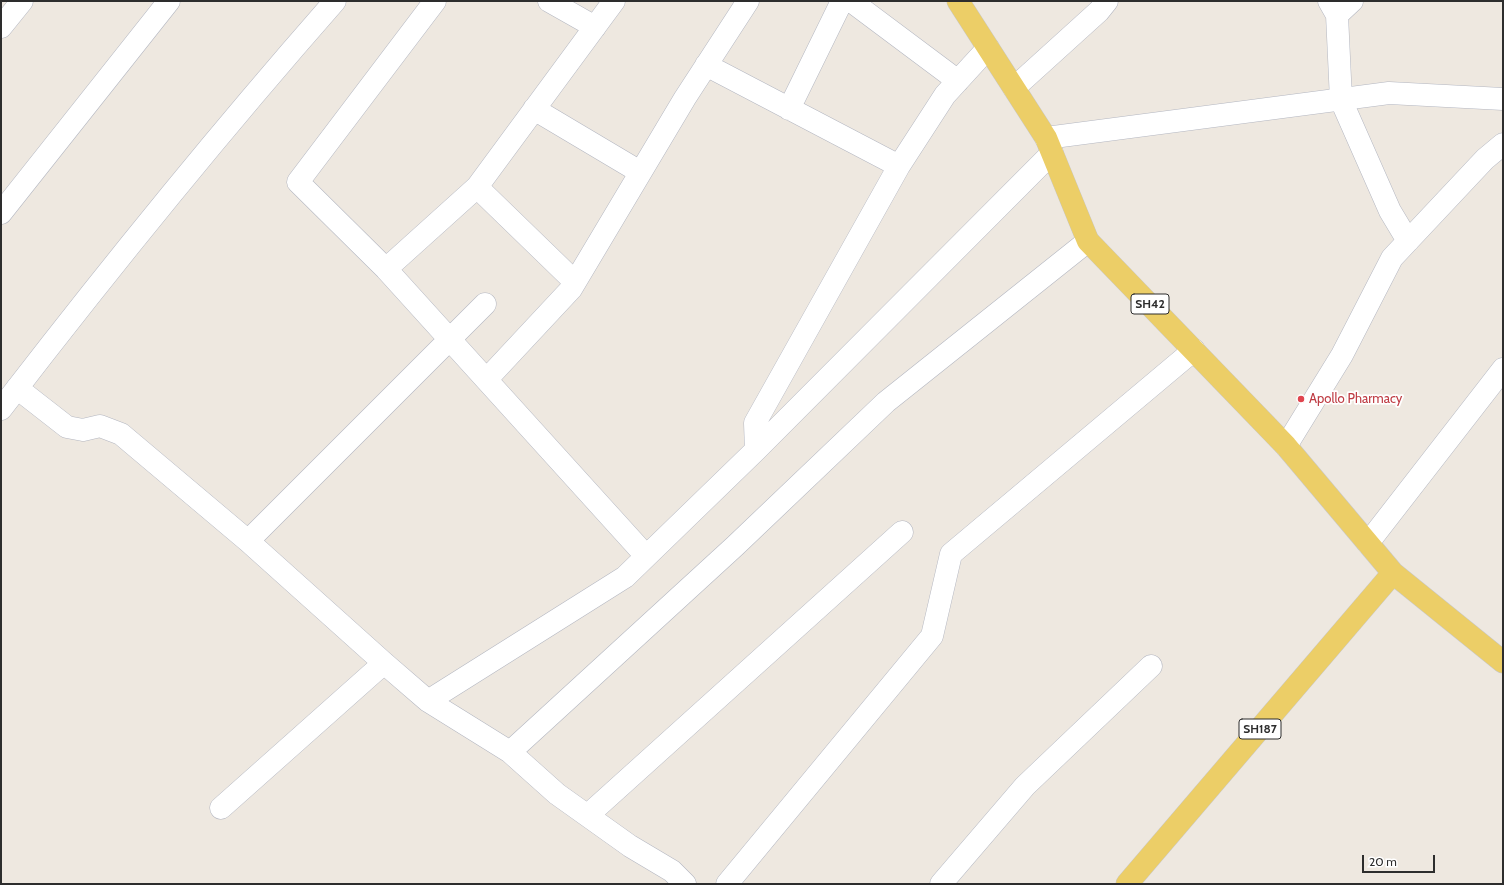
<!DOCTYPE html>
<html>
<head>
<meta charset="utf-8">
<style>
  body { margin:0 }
  #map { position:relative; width:1504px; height:885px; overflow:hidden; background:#eee8e0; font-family:Cabin,sans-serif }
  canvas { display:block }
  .frame { position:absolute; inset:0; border:2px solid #2d2d2d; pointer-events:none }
  .scale { position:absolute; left:1362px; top:855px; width:73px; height:18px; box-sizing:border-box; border:2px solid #2d2d2d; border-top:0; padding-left:5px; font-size:12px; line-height:14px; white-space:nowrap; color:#2d2d2d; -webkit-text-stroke:3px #fff; paint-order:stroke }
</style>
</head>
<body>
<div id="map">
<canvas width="1504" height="885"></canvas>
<div class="frame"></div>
<div class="scale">20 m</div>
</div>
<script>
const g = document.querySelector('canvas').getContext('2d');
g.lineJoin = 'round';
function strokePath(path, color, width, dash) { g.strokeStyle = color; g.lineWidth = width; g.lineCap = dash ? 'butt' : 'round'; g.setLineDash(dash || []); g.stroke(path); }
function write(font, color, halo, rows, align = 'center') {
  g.font = font + ' Cabin,sans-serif'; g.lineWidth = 3.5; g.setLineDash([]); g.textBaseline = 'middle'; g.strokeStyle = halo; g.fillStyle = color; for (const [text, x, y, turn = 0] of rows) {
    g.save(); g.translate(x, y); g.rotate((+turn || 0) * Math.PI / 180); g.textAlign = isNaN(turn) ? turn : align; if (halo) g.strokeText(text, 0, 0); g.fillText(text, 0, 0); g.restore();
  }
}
const street = new Path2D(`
  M435 1 298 182 386 269 646 556
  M549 1 595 27
  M851 1 958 81
  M1329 1 1337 15 1341 100 1390 211 1408 241
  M1337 15 1352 1
  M1 27 22 1
  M706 65 899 166
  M1014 88 1099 11 1107 1
  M534 109 640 172
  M789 109 842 1
  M477 187 575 282
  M1 213 169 1
  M386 269 477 187 614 1
  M487 379 571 289 685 98 748 1
  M17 388 67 427 83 430 100 426 121 434 248 541 384 663 428 701 510 752 557 794 630 846 672 871 685 884
  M1 409C108 270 219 133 335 1
  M1286 446 1342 355 1392 258 1485 159 1503 144
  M756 450 755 423 899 166 945 95 988 48
  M248 541 485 304
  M1368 543 1503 369
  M428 701 625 577 756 450 1052 153
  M510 752 735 546 886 402 1088 241
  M221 808 384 663
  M588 815 902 532
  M727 884 932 636 951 554 1194 350
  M941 884 1025 786 1151 666`);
const secondary = new Path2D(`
  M1046 138 1389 93 1503 99`);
const primary = new Path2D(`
  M958 1 1046 138 1088 241 1286 446 1393 573 1503 662
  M1127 884 1393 573`);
strokePath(street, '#b3b6c0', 23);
strokePath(secondary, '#b3b6c0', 23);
strokePath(primary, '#c8c8c8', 23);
strokePath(street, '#fff', 22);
strokePath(secondary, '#fff', 22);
strokePath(primary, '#ecce67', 22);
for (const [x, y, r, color] of [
  [1301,399,4,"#e0444e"]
]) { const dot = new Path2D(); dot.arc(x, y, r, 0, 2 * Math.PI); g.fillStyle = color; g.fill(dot); strokePath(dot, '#fff', 1.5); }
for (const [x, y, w] of [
  [1150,304,38],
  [1260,729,42]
]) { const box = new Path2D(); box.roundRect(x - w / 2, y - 10, w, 20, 3); g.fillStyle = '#fff'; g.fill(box); strokePath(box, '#2d2d2d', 1); }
write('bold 12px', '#2d2d2d', null, [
  ["SH42",1150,304],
  ["SH187",1260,729]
]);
write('13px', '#be3a42', '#fff', [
  ["Apollo Pharmacy",1309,399]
], 'left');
</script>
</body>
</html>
